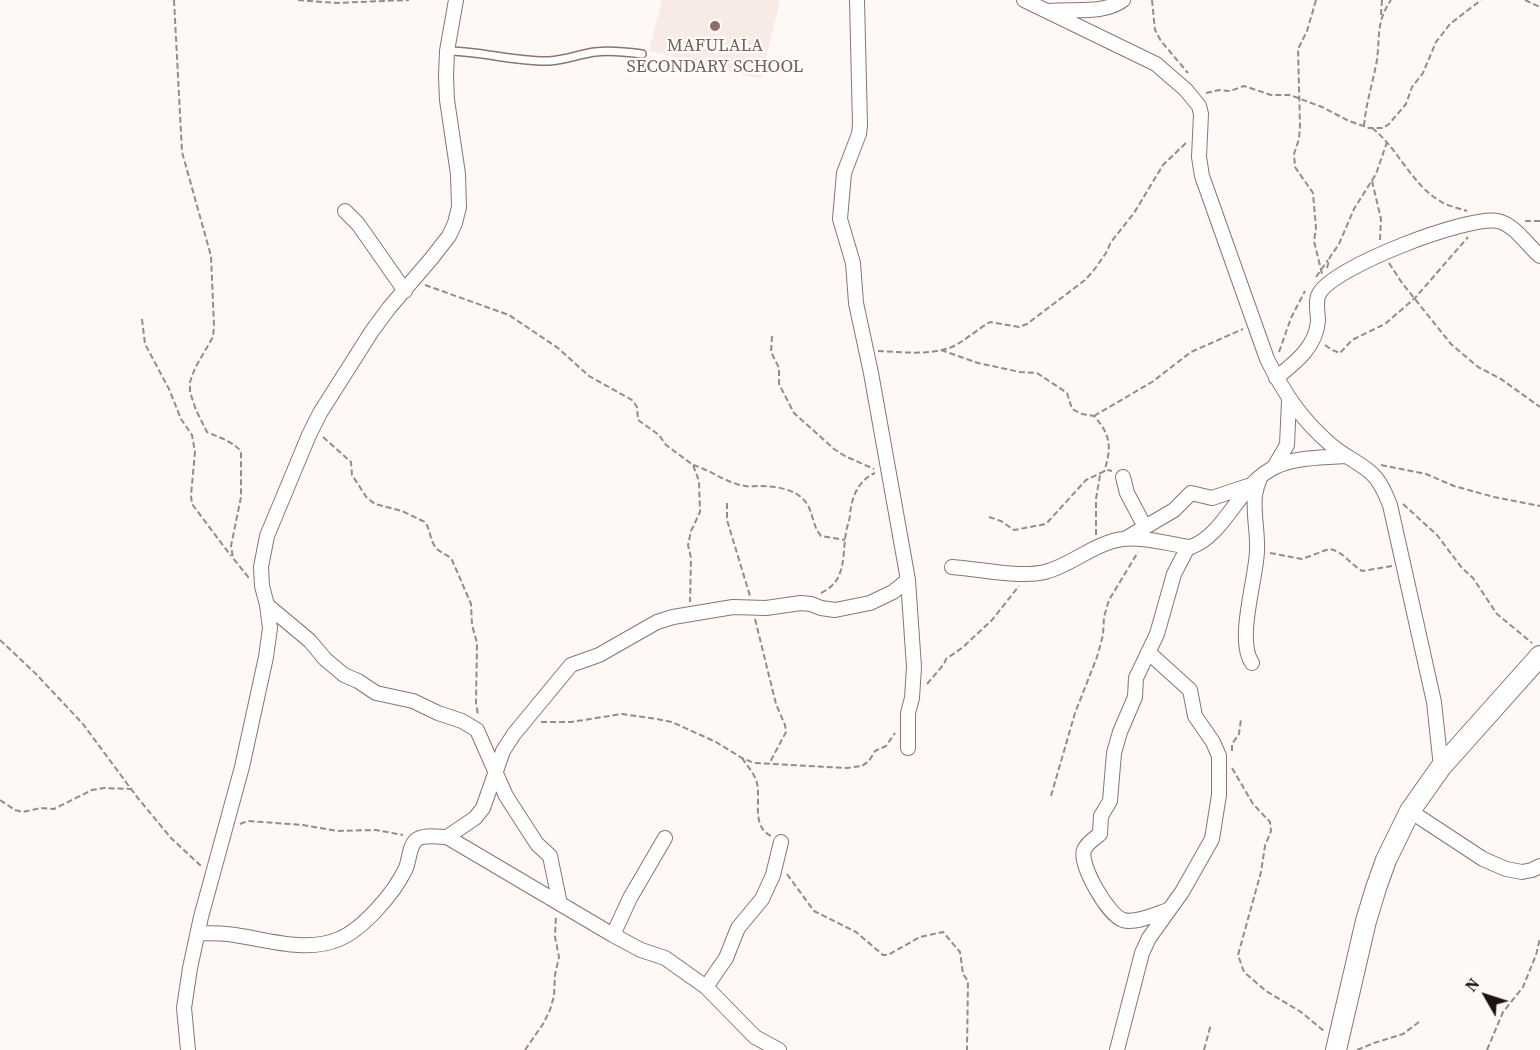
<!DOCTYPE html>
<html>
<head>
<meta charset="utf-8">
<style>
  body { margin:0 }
  #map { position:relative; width:1540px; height:1050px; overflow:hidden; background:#fef9f7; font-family:"Source Serif 4",serif }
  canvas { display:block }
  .north { position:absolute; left:1456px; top:966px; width:60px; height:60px; -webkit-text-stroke:4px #fff; paint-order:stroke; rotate:309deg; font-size:16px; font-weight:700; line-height:24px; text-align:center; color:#1c1410 }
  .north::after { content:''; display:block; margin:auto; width:21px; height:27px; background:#1c1410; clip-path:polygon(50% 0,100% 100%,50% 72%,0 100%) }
</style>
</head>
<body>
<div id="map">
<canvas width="1540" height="1050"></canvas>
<div class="north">N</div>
</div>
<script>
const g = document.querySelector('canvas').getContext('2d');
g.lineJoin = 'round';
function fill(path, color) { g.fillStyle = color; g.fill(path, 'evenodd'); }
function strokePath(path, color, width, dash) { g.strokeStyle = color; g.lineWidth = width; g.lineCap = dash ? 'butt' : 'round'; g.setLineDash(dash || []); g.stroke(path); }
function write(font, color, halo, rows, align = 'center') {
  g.font = font + ' "Source Serif 4",serif'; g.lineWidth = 4.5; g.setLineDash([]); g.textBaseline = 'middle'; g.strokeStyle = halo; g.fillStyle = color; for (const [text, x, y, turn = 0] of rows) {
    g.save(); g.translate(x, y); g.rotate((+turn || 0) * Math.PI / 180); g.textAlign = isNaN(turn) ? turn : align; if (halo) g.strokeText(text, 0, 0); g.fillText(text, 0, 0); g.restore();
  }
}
fill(new Path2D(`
  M662 0H780L761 79 649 51Z`), '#f8ebe5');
const lane = new Path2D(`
  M447 51C481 51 515 62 549 61 565 60 580 54 595 52 610 50 627 52 642 54`);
const street = new Path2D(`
  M857 0 860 125 859 134 844 173 840 219 853 263 856 303 871 373 908 580 914 667 912 698 908 713V748
  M1024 0 1156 64 1186 90 1199 106 1201 114 1199 157 1202 176 1267 359C1284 393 1301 419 1330 444 1345 458 1370 466 1380 484 1384 490 1387 498 1390 505L1434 702 1441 767
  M1049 11C1072 8 1103 15 1123 0
  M345 211 358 224 405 291
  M1276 378C1295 363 1316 347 1318 321 1318 313 1315 301 1319 294 1332 267 1469 215 1498 221 1515 225 1527 245 1540 256
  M1274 467 1287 445 1289 401
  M1123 477 1127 493 1145 527
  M1125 539 1174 510 1191 493 1212 498 1248 486
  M952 567C980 569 1019 578 1045 572 1069 566 1090 547 1113 541 1137 534 1167 544 1191 547 1226 534 1238 485 1275 467 1295 457 1322 458 1344 456
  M267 605 310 641 325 659 344 675 358 681 376 693 413 701 438 713 462 721 477 730 506 796 537 844 550 856 560 904
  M1252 663C1236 640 1256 580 1257 551 1258 533 1253 513 1255 495 1256 489 1258 483 1260 478
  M1410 811 1483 859 1506 869 1522 872 1532 870 1540 866
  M447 837 475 818 483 808 503 751 514 734 571 665 599 655 657 622 673 617 733 607 766 608 801 603 811 604 821 608 835 610 870 603 893 592 908 580
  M1168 910C1156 914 1136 924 1123 920 1108 915 1079 865 1084 850 1087 843 1095 838 1100 834L1101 816 1110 801 1114 753 1120 732 1135 697 1136 678 1157 634 1174 574 1188 547
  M198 933C210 933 223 933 235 935 268 940 307 953 339 939 363 929 394 893 405 870 410 861 408 848 416 840 423 834 439 837 447 837L613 935 641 950 665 958 706 987 755 1037 779 1050
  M613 935 630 898 665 838
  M706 987 726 958 738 928 762 899 773 875 781 842
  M188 1050 184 1008 190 968 201 917 242 767 266 657 270 628 267 605 262 586 261 567 267 536 309 435 320 413 372 331 389 308 431 259 449 236 455 223 459 207 458 174 447 100 446 77 447 51 456 0
  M1117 1050 1142 953 1149 938 1182 892 1212 839 1219 795V756L1213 742 1195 716 1190 690 1148 652`);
const secondary = new Path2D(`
  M1336 1050 1366 921 1376 888 1386 860 1410 811 1441 767 1540 656`);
strokePath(lane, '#8c756c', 10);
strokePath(street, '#8c756c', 16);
strokePath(secondary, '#8c756c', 22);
strokePath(new Path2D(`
  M174 0 182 152 211 256 214 326 213 337 195 368 190 382V392L196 410 207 432C220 438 230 440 241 451V497L231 546 233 558 249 578
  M298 0 336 3 409 0
  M1152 0 1155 30 1161 41 1188 73
  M1316 0 1307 31 1298 49 1300 125 1299 139 1294 154 1295 167 1313 193 1316 228 1314 241 1322 274
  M1525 0 1540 7
  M1381 15 1382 0
  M1206 93 1219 90 1230 91 1244 86 1271 95H1290L1322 107 1349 121 1369 128H1383L1389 124 1406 104 1412 87 1423 73 1436 42 1450 24 1481 0
  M1364 126C1366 103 1373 82 1377 60 1380 36 1376 22 1391 0
  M1372 128C1398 148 1411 184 1440 201 1447 206 1458 208 1467 211
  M1372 181 1381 219 1380 240
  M1525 221H1540
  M1389 263 1402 283 1451 344 1478 367 1501 379 1540 407
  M1327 268 1330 257 1339 244 1354 209 1376 174 1387 142
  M1316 277 1328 260
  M425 285 509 315 558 348 589 376 632 400 637 407 638 420 659 435 666 445 693 465 699 481 700 512 691 531 688 545 691 558 690 602
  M142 319 145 344 169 389 181 419 192 435 195 452 191 495 192 504 231 556
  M772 336 771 352 779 368V384L794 413 834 449 845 456 874 469
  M1325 345 1332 350 1340 353 1352 340 1385 324 1415 298 1468 237
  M941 350 978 363 1020 372 1037 373 1067 393 1072 409 1082 414 1094 416C1111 435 1112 447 1104 472
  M878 351C902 352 932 356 954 346 967 339 978 329 990 322L1019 327 1027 324 1085 280 1094 270 1106 253 1111 242 1134 213 1163 165 1188 141
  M1279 352 1291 318 1305 291
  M1094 416 1152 382 1191 352 1243 329
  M323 437 351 462 352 475 367 498 375 504 402 511 425 522C430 529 430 538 434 545 438 553 447 553 452 560L471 604 472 625 477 643 476 703 478 715
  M693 465C711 470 726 483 745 486 749 487 754 486 759 486 773 486 792 488 803 499 814 510 811 524 821 536L845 540
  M1381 465 1426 474 1454 486 1494 497 1540 506
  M727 503V520L750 596
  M1403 504 1437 535 1462 568 1473 578 1497 614 1532 643
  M989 517 1001 521 1014 530 1046 524 1086 480 1107 470 1112 471
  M1096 535V499L1100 475
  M1270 553 1302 559 1329 549C1343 551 1350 564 1362 571L1392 566
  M821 593C847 581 842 556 846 532 847 526 850 520 850 514 852 496 858 481 875 473
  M755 619 776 704 785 725 786 732 769 764
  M0 640 35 673 83 724 137 797 171 838 201 866
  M927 684 944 664 946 659 962 648 992 620 1019 586
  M541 722H571L622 714 657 719 672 722 716 742 742 758 754 763 847 768 862 766 869 761 875 751 886 746 895 733
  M1232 751V744L1239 734 1241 719
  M742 758C747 766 755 774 757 783 761 801 751 826 771 836
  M1232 768 1253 804 1270 822 1271 831 1265 846 1261 872 1238 955 1244 972 1266 991 1301 1012 1324 1031
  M1051 796 1075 713 1097 657 1103 635 1104 617 1109 600 1138 552
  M0 800 15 810 23 812 41 808 54 809 92 790 104 788 131 789
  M240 824 248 821 303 825 338 831 376 830 403 835
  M787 874 814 911 856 932 883 955H888L920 937 943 932 960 952 963 974 968 981 967 1050
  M525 1050 543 1024 550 1010 554 996 555 975 559 957 555 937 556 915
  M1204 1050 1211 1024
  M1357 1050 1374 1043 1403 1034 1419 1022
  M1487 1050 1503 1012 1523 987 1536 955 1540 938`), '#938d8a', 2, [6, 3]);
strokePath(lane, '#fff', 7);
strokePath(street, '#fff', 14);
strokePath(secondary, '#fff', 20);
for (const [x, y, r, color] of [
  [715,26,6,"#8d6e63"]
]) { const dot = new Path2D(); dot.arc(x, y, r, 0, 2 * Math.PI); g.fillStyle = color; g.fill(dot); strokePath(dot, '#fff', 2); }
write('18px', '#785e54', '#fff', [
  ["MAFULALA",715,46],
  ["SECONDARY SCHOOL",715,67]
]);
</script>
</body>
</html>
